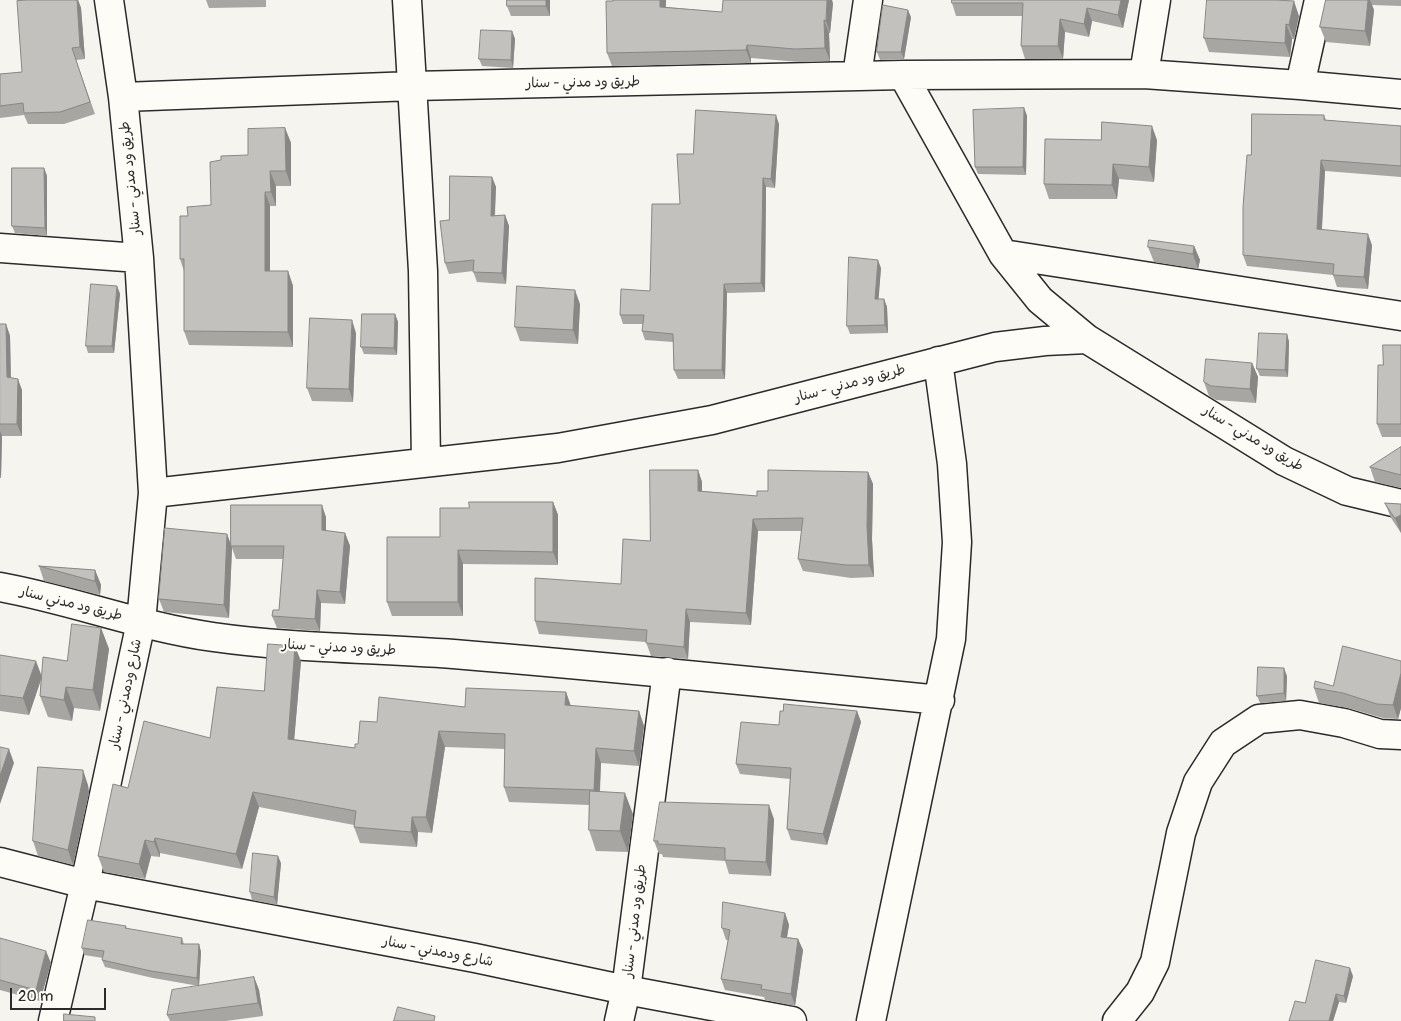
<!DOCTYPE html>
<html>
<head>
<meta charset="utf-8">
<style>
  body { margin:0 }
  #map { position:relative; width:1401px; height:1021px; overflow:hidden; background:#f5f4ef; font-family:Pangolin,sans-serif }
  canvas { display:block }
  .scale { position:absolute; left:10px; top:988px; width:96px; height:22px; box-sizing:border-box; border:2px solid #2b2b2b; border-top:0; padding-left:6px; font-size:15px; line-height:18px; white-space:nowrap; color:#2b2b2b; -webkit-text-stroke:4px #fdfcf7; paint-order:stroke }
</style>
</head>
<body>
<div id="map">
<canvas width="1401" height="1021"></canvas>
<div class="scale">20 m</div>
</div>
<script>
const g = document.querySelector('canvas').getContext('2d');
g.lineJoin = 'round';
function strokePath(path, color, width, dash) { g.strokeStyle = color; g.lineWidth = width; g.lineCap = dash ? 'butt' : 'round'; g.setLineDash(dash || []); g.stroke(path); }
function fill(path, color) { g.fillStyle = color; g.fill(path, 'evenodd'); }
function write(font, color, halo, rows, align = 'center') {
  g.font = font + ' Pangolin,"Playpen Sans Arabic",sans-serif'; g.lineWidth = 4; g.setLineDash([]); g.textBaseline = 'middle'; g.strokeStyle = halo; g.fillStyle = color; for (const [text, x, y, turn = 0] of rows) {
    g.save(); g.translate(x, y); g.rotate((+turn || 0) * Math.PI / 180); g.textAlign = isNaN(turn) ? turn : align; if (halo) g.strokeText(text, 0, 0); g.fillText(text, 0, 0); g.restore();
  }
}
const street = new Path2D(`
  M407 0 423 271 426 462
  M1144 74 1156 0
  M903 75 1003 254 1040 300 1087 339 1284 461 1347 491 1401 504
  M857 76 868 0
  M1300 85 1319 0
  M123 97 413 86 903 75 1144 74 1300 85 1401 94
  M0 248 139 258
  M1003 254 1401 316
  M153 493 558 448 712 420 995 347 1045 341 1087 339
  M0 587C72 600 141 627 213 637 297 649 381 648 465 655 624 668 782 684 940 700
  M0 862 85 884 475 958 626 990 792 1021
  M53 1021 85 884 141 622 153 493 139 258 123 97 109 0
  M619 1021 626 990 667 672
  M871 1021 951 639 957 542 952 464 938 361
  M1117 1021 1140 992 1155 962 1181 833 1198 782 1223 743 1259 719 1300 715 1344 723 1380 734 1401 735`);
strokePath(street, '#2b2b2b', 31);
strokePath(street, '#fdfcf7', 28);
fill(new Path2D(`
  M29 0H78L81 8 85 59 76 60 95 114 64 124H28L24 115 0 118V74L22 72Z
  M206 0H266V7L209 8Z
  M507 0H550V16H511L507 6Z
  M613 0H666V7L722 12 833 3 830 33H829L830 61 800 62 751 58V63L612 66 607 53Z
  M952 0H1129L1123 28 1092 21 1089 37 1065 32 1063 59H1025L1021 46 1022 16H956L952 3Z
  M1326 0H1401V6L1372 5 1374 10 1370 46 1326 42 1320 27Z
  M1299 16 1294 39H1292L1290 57 1209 52 1204 38Z
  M911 17 904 59 880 60 877 52Z
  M512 31 515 39 513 68 482 66 479 59Z
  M1024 108 1027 116 1026 175 978 174 975 167Z
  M1324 115 1326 120 1401 126V177L1325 171 1322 230 1372 245 1368 289 1337 287 1333 275 1247 266 1243 255 1251 155Z
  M779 124 775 188 766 187 765 292 727 293 725 379H678L674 370 673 342 645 340 642 331 643 324H623L620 315 650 291 680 204 693 154Z
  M285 128 291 143V186H276V206H270V271H288L293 286V347L189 345 184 331V271L180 259 188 216 211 205 221 160 248 155Z
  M1101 140H1157L1154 182 1119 179 1117 199H1049L1044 184Z
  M44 168 47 176V236L15 233 12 226Z
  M492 177 496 187 495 216 505 215 509 226 506 284 477 282 473 271 449 274 445 263 449 220Z
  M1194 246 1200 260 1198 269 1154 262 1148 247Z
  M881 268 878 299H884L887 307 888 333 850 334 847 326Z
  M117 286 120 294 114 353H88L86 346Z
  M580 304 578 344 520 341 515 327Z
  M395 314 398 322 397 355 364 354 361 347Z
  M0 324H6L10 336 11 378 22 390V436H2L1 478H0Z
  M356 333 353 402 312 401 307 388Z
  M1287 334 1289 342 1288 377 1260 376 1257 369Z
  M1401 345V437H1382L1377 424Z
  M1252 363 1258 377 1256 403 1216 400 1209 396 1204 382Z
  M1401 447V488L1375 482 1370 467Z
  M698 470 702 482V491L757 496 768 491 868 472 873 484 872 539 874 577 851 578 803 571 798 559 802 531H758L751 625 690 622 688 659 651 656 646 642 539 634 535 621 621 584 650 541Z
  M553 502 558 515V565L463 564V616H392L387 602 469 508Z
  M1385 503 1400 504 1401 533 1391 518Z
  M326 517V531L345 533 350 546 345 604 321 603 320 631 277 628 272 616 279 610 283 559H236L232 548 229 618 164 612 159 599 227 534 231 545Z
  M39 566 95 570 101 585 100 595 44 581Z
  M101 628 109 649 100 711 74 708 72 721 48 717 40 696 41 678 29 715 0 711V655L42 677 67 661Z
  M301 661 294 739 355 748 377 722 465 707 566 692 571 706 639 711 644 726 639 766 601 763 600 792 633 814 628 852 596 851 589 830V805L509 802 504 787 505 749 445 747 432 833 418 832 417 847 360 843 354 827V825L259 807 242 869 160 853V857L151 856 145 879 104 872 98 856 128 788 210 738 264 691Z
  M1401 661V708L1398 719 1383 718 1348 708 1319 703 1314 688 1333 686Z
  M1287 676 1286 701 1260 703 1257 696Z
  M857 711 861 722 827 845 791 840 787 829 790 779 740 774 736 764 779 725Z
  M88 785 89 793 73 865 38 856 33 841Z
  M774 819 771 876 729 874 725 861 663 857 662 854H659L654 841Z
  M281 863 277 905 252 900 250 892Z
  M785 913 789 925 787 937 798 939 803 950 795 1006 765 1000 764 997 725 990 721 979 728 940H726L722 928Z
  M126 926 127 929 182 938 184 944H199L201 952 199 986 254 977 259 990 263 1016 226 1021H170L167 1015 199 986 153 978 105 967 102 960 103 958 84 955 82 948Z
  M0 938 51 963 40 1001 0 990Z
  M1353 976 1346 1003 1339 1002 1333 1021H1289L1305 1003Z`), '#a7a6a3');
fill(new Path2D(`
  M77 0H78L81 8 85 59 80 47Z
  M546 0H550V16L546 6Z
  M660 0H666L665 20 660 7Z
  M827 0H832L833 3 830 33 826 21Z
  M1121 0H1129L1123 28 1118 15Z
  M1368 0H1370L1374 10 1370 46 1365 31Z
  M1294 1 1299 16 1294 39 1289 25Z
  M1087 8 1092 21 1089 37 1084 24Z
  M908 10 911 17 904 59 901 52Z
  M1060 19 1065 32 1063 59 1058 46Z
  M824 20 829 33 830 61 825 48Z
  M1286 24 1292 39 1290 57 1285 43Z
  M512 31 515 39 513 68 511 60Z
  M747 45 751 58V63L746 50Z
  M1024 108 1027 116 1026 175 1023 167Z
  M776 115 779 124 775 188 771 179Z
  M1152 126 1157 140 1154 182 1149 167Z
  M285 128 291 143V186L286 171Z
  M1321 160 1325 171 1321 241 1317 229Z
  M1113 164 1119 179 1117 199 1112 185Z
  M44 168 47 176V236L45 228Z
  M270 171 276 186V206L271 192Z
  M492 177 496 187 494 226 491 216Z
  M763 178 766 187 765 292 761 283Z
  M265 192 270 206V286L265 271Z
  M505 215 509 226 506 284 502 273Z
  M1368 234 1372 245 1368 289 1364 277Z
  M1194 246 1200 260 1198 269 1193 254Z
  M878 260 881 268 878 307 875 299Z
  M288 271 293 286V347L288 332Z
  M724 284 727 293 725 379 722 370Z
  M117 286 120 294 114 353 112 346Z
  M575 290 580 304 578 344 573 330Z
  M884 299 887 307 888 333 885 325Z
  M395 314 398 322 397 355 394 348Z
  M352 320 356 333 353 402 349 389Z
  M6 324 10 336 11 389 7 377Z
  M1287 334 1289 342 1288 377 1285 370Z
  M1252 363 1258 377 1256 403 1250 389Z
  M18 379 22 390V436L17 424Z
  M0 431 2 436 1 478 0 474Z
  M698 470 702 482V503L698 491Z
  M868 472 873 484 872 539 874 577 869 565 867 526Z
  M553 502 558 515V565L553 552Z
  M322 505 326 517V543L322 530Z
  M1401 515V533L1395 518Z
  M753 519 758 531 751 625 746 613Z
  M345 533 350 546 345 604 340 592Z
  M227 534 232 548 229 618 224 605Z
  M458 550 463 564V616L458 602Z
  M95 570 101 585 100 595 95 581Z
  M317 590 321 603 320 631 315 619Z
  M686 609 690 622 688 659 684 647Z
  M101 628 109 649 100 711 93 690Z
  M295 646 301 661 293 754 288 739Z
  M36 661 42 677 29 715 23 698Z
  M1284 668 1287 676 1286 701 1284 693Z
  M1401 673V708L1398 719 1393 705Z
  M66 687 74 708 72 721 64 700Z
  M566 692 571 707 565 705Z
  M639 711 644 726 639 766 634 751Z
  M857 711 861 722 827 845 823 834Z
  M439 731 445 747 432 833 426 817Z
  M596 748 601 763 599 805 594 790Z
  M9 749 14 763 0 804V776Z
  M83 770 88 785 89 793 73 865 68 850Z
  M253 792 259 807 242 869 236 854Z
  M625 793 633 814 628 852 620 831Z
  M769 805 774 819 771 876 766 862Z
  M412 817 418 832 417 847 411 832Z
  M155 838 160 853V857L154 842Z
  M145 840 151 856 145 879 139 864Z
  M278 856 281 863 277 905 274 897Z
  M785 913 789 925 785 948 781 937Z
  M798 939 803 950 795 1006 791 994Z
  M199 944 201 952 199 986 197 978Z
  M46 951 51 963 40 1001 36 990Z
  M1350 968 1353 976 1346 1003 1344 996Z
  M254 977 259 990 263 1016 258 1003Z
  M1336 994 1339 1002 1333 1021H1329Z`), '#888785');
const building = new Path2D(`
  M29 0H77L80 47 72 48 90 102 60 112 24 113 23 103 0 106V74L22 72 17 1Z
  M507 0H546V6H507Z
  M613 0H660V7L722 12 723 0H827L826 21 824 20 825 48 795 49 747 45 746 50 607 53 606 1H613Z
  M952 0H1121L1118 15 1087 8 1084 24 1060 19 1058 46H1021L1023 3H952Z
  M1207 0H1275L1294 1 1289 25 1286 24 1285 43 1204 38Z
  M1326 0H1368L1365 31 1320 27Z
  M883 5 908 10 901 52H877Z
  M481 30 512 31 511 60 479 59Z
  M1024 108 1023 167H975L973 110Z
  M696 110 776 115 771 179 763 178 761 283 724 284 722 370H674L673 334 642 331 644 315H620L621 289 650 291 652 204H680L677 154H693Z
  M1252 114 1324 115V120L1401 126V166L1321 160 1317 229 1368 234 1364 277 1333 275 1334 264 1243 255V207L1247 155H1251Z
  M1102 122 1152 126 1149 167 1113 164 1112 185 1044 184 1045 139 1101 140Z
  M285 128 286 171H270L271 192H265V271H288V332L184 331V259H180V216H188L187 207 211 205 210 162 221 160V156L248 155V129Z
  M12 168H44L45 228 12 226Z
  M450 176 492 177 491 216 505 215 502 273 473 272 474 260 445 263 440 221 449 220Z
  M1149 240 1194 246 1193 254 1148 247Z
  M849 257 878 260 875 299H884L885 325 847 326Z
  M91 284 117 286 112 346H86Z
  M517 286 575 290 573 330 515 327Z
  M362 314H395L394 348 361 347Z
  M310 318 352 320 349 389 307 388Z
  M0 324H6L7 377 18 379 17 424H0Z
  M1259 333 1287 334 1285 370 1257 369Z
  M1383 345H1401V424H1377L1378 365H1383Z
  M1206 359 1252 363 1250 389 1211 386 1204 382Z
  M1401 447V475L1370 467Z
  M650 470H698V491L757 496V491H768V470L868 472 867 526 869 565H846L798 559 803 518 753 519 746 613 686 609 684 647 646 643 647 630 535 621V578L621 584 623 539 650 541Z
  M469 502H553V552L458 550V602H387V537H440V508H469Z
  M1385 503 1400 504H1401V515L1395 518Z
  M231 505H322V530L345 533 340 592 317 590 315 619 272 616 273 610H279L284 546H231Z
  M165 528 227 534 224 605 159 599Z
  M39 566 95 570V581Z
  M72 624 101 628 93 690 66 687 64 700 40 696 43 657 67 661Z
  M268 644 295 646 288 739 355 748V744H358L360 721 377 722 379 697 465 707 466 688 566 692 565 705 639 711 634 751 596 748 594 790 504 787 505 734 439 731 426 817H412L411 832 354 827 356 811 253 792 236 854 155 838 154 842 145 840 139 864 98 856 113 784 128 788 144 721 210 738 217 687 264 691Z
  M1343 646 1401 661V673L1393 705 1377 704 1343 693 1314 688 1315 681 1333 686Z
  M0 655 36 661 23 698 0 695Z
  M1258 667 1284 668V693L1257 696Z
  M784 704 857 711 823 834 787 829 791 768 736 764 741 722 779 725 780 711H783Z
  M0 747 9 749 0 776Z
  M38 767 83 770V778L68 850 33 841Z
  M590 791 625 793 620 831 589 830Z
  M660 802 769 805 766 862 725 860V848L658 844V841H654Z
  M253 853 278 856 274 897 250 892Z
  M723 902 785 913 781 937 798 939 791 994 761 989 762 985 721 979 730 930 722 928Z
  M88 920 126 926 125 928 182 938 181 944H199L197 978 151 971 102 960 104 951 82 948Z
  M0 938 46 951 36 990 0 980Z
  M1316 960 1350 968 1344 996 1336 994 1329 1021H1289L1295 1001 1305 1003Z
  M254 977 258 1003 167 1015 172 990Z
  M398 1007 435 1016 434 1021H394Z
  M64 1014 95 1017V1021H64Z`);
fill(building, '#c2c1be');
strokePath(building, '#888785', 1);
write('14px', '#2b2b2b', '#fdfcf7', [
  ["طريق ود مدني - سنار",583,83,-1],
  ["طريق ود مدني - سنار",131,178,-96],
  ["طريق ود مدني - سنار",850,384,-15],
  ["طريق ود مدني - سنار",1253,439,31],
  ["طريق ود مدني سنار",71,604,14],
  ["طريق ود مدني - سنار",339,648,3],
  ["شارع ودمدني - سنار",126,694,-78],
  ["طريق ود مدني - سنار",635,921,-83],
  ["شارع ودمدني - سنار",438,952,11]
]);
</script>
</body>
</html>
